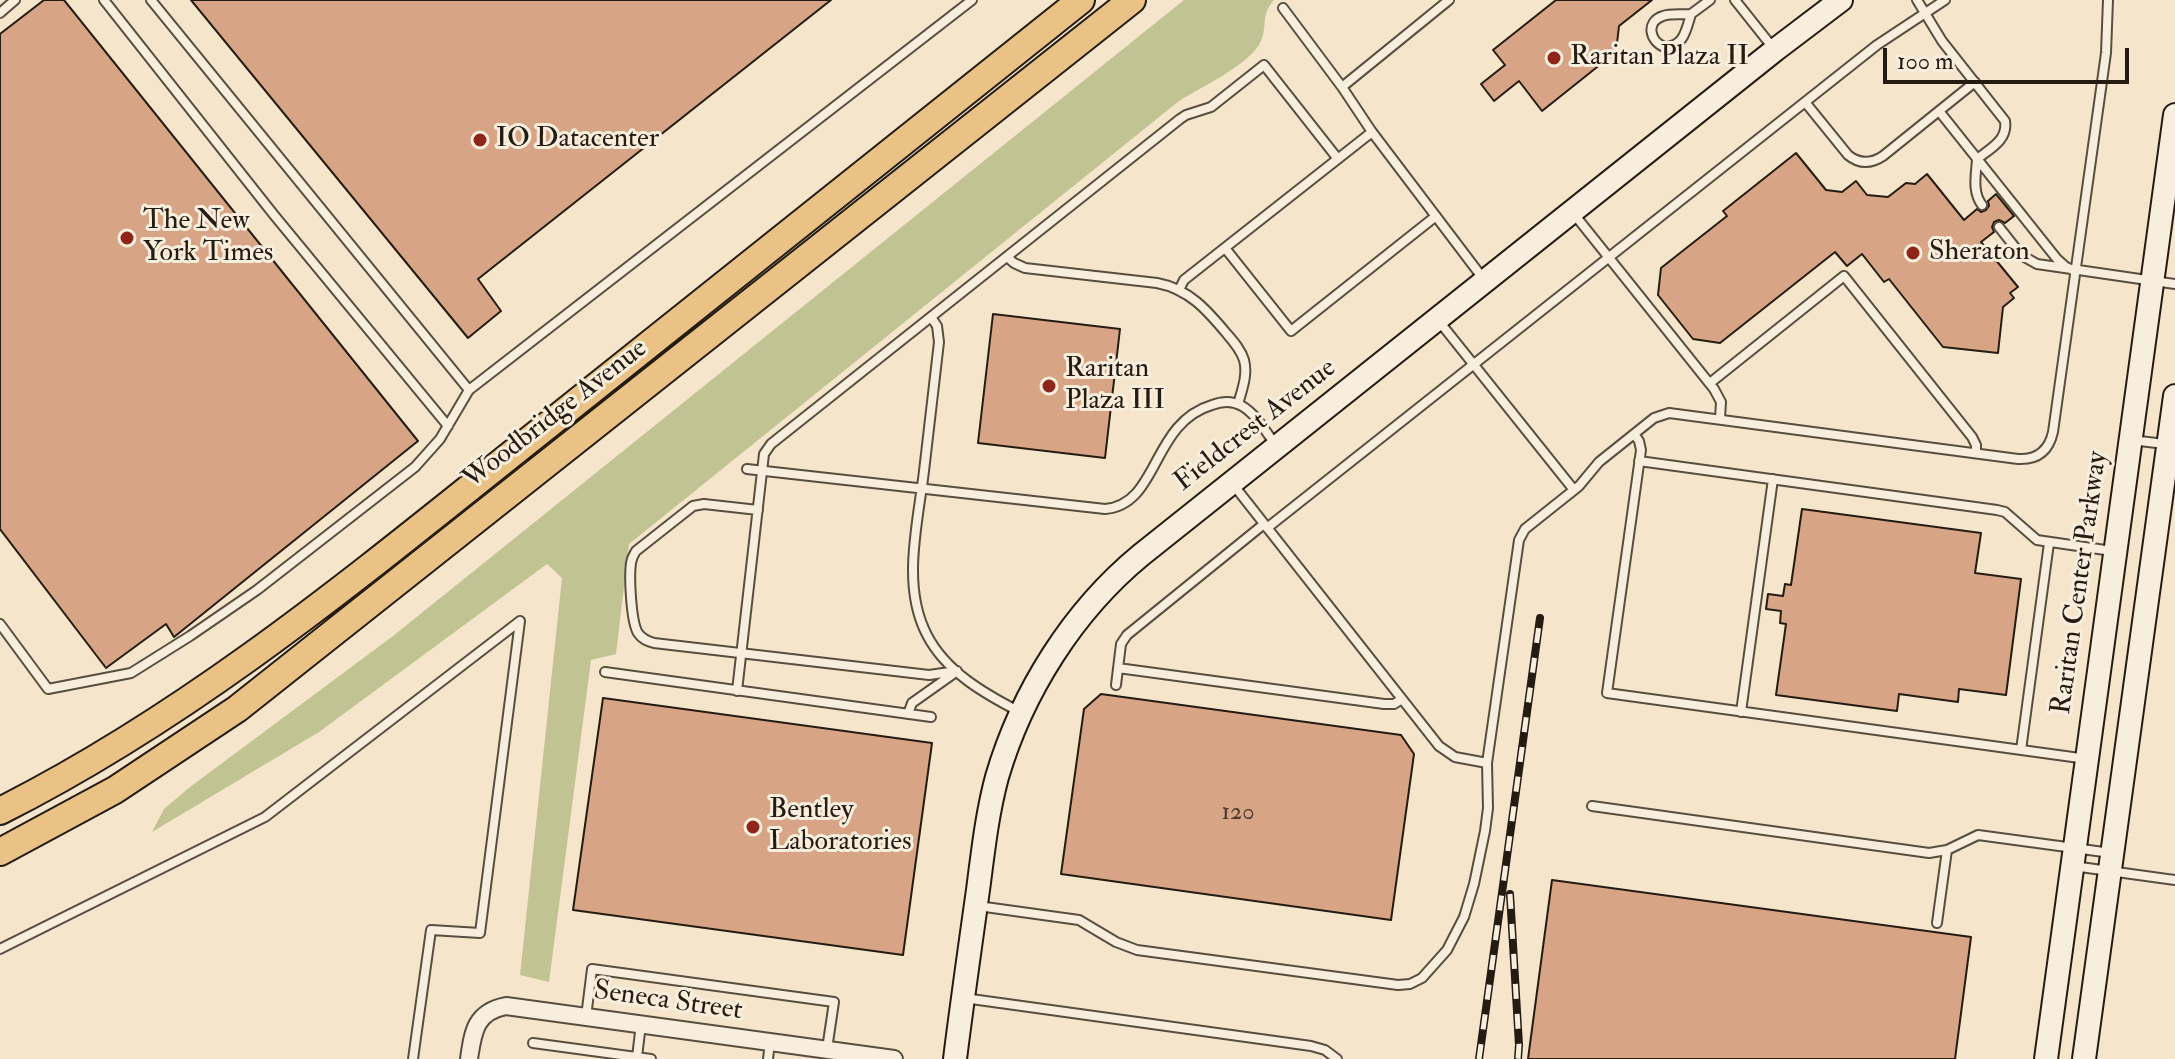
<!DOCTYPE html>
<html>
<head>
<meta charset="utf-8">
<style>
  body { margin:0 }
  #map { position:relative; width:2175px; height:1059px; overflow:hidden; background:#f5e5cb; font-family:"IM FELL Double Pica",serif }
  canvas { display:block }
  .scale { position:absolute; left:1883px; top:48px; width:246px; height:36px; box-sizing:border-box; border:4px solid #241b11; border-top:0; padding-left:10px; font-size:24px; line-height:28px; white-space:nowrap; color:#241b11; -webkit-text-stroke:6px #f8eedd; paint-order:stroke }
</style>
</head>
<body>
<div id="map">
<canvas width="2175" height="1059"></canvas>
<div class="scale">100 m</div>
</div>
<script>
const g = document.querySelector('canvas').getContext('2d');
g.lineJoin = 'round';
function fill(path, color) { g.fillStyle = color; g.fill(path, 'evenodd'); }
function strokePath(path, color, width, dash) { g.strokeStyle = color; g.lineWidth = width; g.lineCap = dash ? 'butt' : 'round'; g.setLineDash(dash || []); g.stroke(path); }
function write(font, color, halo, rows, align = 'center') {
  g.font = font + ' "IM FELL Double Pica",serif'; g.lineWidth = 6; g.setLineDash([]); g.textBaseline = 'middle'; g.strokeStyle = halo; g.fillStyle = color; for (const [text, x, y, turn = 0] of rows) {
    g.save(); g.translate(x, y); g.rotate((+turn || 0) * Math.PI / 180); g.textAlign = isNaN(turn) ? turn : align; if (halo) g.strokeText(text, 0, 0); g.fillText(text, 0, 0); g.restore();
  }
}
fill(new Path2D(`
  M1184 0H1274C1260 16 1268 24 1261 41 1250 65 1201 87 1179 101L629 544 616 654 591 660 549 982 520 975 562 578 547 564 319 732 152 832 164 809 190 787 393 636Z`), '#c2c393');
const building = new Path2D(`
  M44 0H64L418 441 174 637 166 624 106 668 0 529V34Z
  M191 0H831L478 279 501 311 468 338Z
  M1556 0H1652L1619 26 1616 52 1542 111 1519 81 1494 101 1481 84 1505 65 1493 50Z
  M1796 153 1826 190 1842 192 1856 181 1867 195 1888 197 1906 183 1915 184 1927 174 1964 220 1977 209 1981 212 1986 210 1989 206 1988 201 1996 194 2014 216 2005 223 1999 220 1994 222 1992 227 1994 232 1981 242 2018 287 2010 293 2014 298 2003 307 1998 353 1943 347 1889 279 1884 282 1862 254 1847 266 1835 252 1720 343 1693 339 1658 295 1661 268 1727 216 1723 211Z
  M993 314 1120 329 1105 458 978 443Z
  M1802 509 1981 533 1975 573 2021 579 2006 695 1959 689 1958 702 1899 694 1897 711 1776 695 1786 624 1780 623 1781 611 1766 609 1768 594 1783 596 1785 584 1791 585Z
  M1101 694 1401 735 1414 754 1391 920 1061 874 1084 709Z
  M603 698 932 743 903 955 573 910Z
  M1552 880 1971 937 1955 1059H1528Z`);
fill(building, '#d7a585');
strokePath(building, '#241b11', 2);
const lane = new Path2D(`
  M104 0 274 215 448 426
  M151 0 469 390 972 0
  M1735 0 1774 49
  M1917 0 1942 41 2005 121C2008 140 1991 148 1977 159 1976 175 1972 192 1982 205
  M1283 8 1342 87 1372 132 1485 281
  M0 13 15 0
  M1691 14C1686 30 1684 47 1664 47 1650 41 1645 22 1663 16 1671 13 1683 15 1691 14Z
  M1691 14 1710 0
  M1342 87 1449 0
  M1805 102 1848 155C1859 164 1871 164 1883 156L1975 82
  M1939 111 2057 259 2066 267 2075 271
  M1574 214 1714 389 1721 402 1720 418
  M1999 227 2021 255 2037 264 2175 284
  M1225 248 1291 331 1436 216
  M1007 257 1014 263 1025 268 1157 283C1189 289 1207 310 1227 334 1234 342 1241 350 1244 360 1248 375 1242 390 1238 404
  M1179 290 1184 280 1372 132
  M931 317 937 326 939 342C934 385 929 428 924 471 918 523 901 586 927 635 946 672 985 694 1020 712
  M1438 320 1574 490
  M1710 383 1844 276 1972 437 1976 445V453
  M1634 434 1639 441 1641 450 1607 693 2087 759
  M2131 440 2165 444
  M1639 461 1997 510 2005 512 2037 540 2112 551
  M747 469 1105 509C1159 505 1151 423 1212 405 1222 401 1233 401 1242 406 1256 414 1266 432 1275 444
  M1232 483 1439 746 1455 757 1487 763
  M758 510 704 504 693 506 636 551C633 556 632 557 631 563 629 577 631 622 638 633 642 639 647 641 654 643L929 675 957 671
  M1267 528 1877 45 1945 0
  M0 624 48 689 131 673 190 636 257 590 415 467 440 439 469 390
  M1118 668 1384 704H1394L1402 699
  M605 672 931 717
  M1116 685 1121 644 1127 635 1264 524
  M737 691 764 454 771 444 1180 119 1186 115 1211 107 1264 65 1338 159
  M1741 712 1773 479
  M908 714 912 703 953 674
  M2021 750 2049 543
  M1592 806 1929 853 1947 850 1978 835 2111 853
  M2073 866 2175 880
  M978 906 1079 920 1116 942 1137 950 1398 985 1410 984 1422 978 1447 950 1464 917 1474 884 1485 831 1488 808 1487 763 1519 540 1525 529 1579 486 1599 462 1654 418 1669 413 2018 459C2038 460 2049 450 2053 432L2106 53 2108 0
  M1937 923 1947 850
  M0 949 265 817 520 621 480 933 431 930 413 1059
  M964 998 1311 1046 1325 1050 1337 1059
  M586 1017 592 969 834 1002 827 1049
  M533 1043 651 1059
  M637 1057 641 1024
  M768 1059 770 1042`);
const street = new Path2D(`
  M469 1059C473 1032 475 1012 506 1006L894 1059`);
const secondary = new Path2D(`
  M955 1059C962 1003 970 947 978 890 983 852 987 814 997 777 1022 692 1073 611 1141 555L1775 50 1841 0
  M2046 1059 2175 115
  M2084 1059 2175 396`);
const primary = new Path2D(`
  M0 811C193 714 360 575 528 441 713 294 897 147 1081 0
  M0 852 115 790 237 709 1132 0`);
strokePath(lane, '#584e40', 12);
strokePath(street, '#584e40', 20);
strokePath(secondary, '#241b11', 26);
strokePath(primary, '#241b11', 30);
strokePath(lane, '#f8eedd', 8);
strokePath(street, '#f8eedd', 16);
strokePath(secondary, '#f8eedd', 22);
strokePath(primary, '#eac286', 26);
const rail = new Path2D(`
  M1510 894 1519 1045 1518 1059
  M1479 1059 1540 618`);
strokePath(rail, '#241b11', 8);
strokePath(rail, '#f8eedd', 5, [15]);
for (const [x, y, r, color] of [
  [1554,58,8,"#8f2418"],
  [480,140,8,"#8f2418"],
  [127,238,8,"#8f2418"],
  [1913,253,8,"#8f2418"],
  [1049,386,8,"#8f2418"],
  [753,827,8,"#8f2418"]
]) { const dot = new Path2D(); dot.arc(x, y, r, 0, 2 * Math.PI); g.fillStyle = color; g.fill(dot); strokePath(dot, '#f8eedd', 3); }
write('24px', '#513e2e', null, [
  ["120",1238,814]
]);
write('28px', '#241b11', '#f8eedd', [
  ["Raritan Plaza II",1570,58],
  ["IO Datacenter",496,140],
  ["The New",143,222],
  ["York Times",143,254],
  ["Sheraton",1929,253],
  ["Raritan",1065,370],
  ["Plaza III",1065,402],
  ["Bentley",769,811],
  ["Laboratories",769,843]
], 'left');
write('28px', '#241b11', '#f8eedd', [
  ["Woodbridge Avenue",556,415,-38],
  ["Fieldcrest Avenue",1256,426,-38],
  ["Raritan Center Parkway",2081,583,-82],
  ["Seneca Street",668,1002,8]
]);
</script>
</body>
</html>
